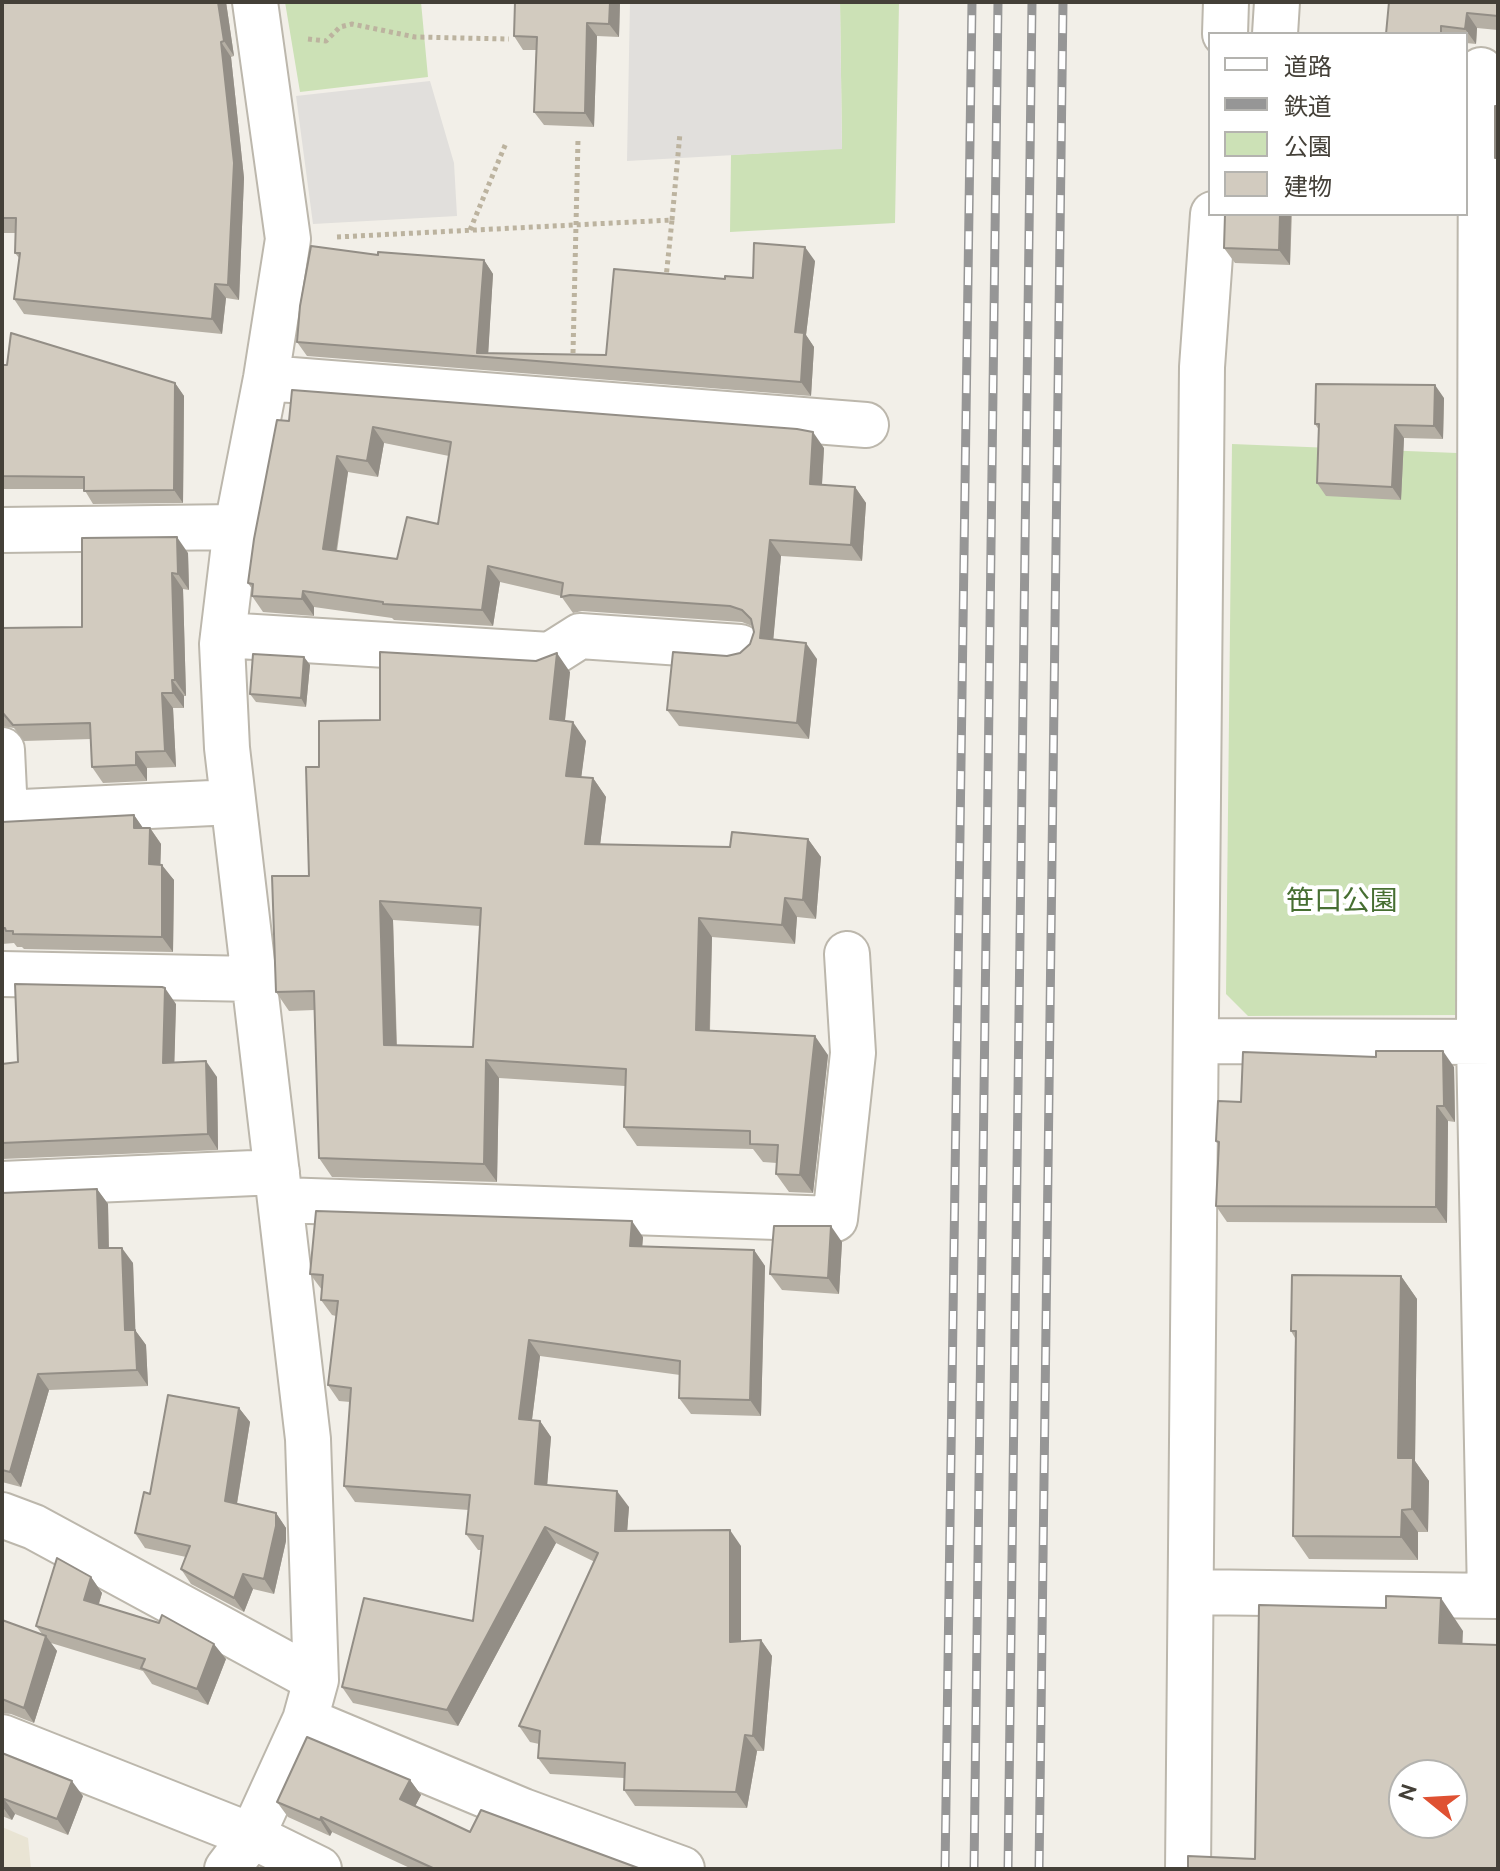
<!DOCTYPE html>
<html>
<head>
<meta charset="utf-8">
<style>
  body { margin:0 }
  #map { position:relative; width:1500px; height:1871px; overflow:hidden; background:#f2efe8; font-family:Ubuntu,"Noto Sans JP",sans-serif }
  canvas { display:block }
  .frame { position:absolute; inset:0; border:4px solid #444038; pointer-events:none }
  .legend { position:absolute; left:1208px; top:32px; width:260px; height:184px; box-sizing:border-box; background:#fff; border:2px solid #b4b3af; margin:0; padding:10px 14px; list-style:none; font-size:24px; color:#444038 }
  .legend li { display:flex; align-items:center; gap:16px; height:40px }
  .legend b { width:40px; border:2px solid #b4b3af }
  .north { position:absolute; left:1388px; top:1759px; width:80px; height:80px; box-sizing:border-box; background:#fff; border:2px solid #b4b3af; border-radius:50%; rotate:288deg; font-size:22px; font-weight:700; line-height:32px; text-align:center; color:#444038 }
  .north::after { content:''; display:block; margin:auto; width:28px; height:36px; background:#df5132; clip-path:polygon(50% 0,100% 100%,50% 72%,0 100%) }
</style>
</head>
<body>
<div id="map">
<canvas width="1500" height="1871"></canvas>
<div class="frame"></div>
<ul class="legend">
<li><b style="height:10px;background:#fff"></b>道路</li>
<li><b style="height:10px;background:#969696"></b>鉄道</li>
<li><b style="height:22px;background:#cce1b6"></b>公園</li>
<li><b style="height:22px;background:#d2cbbf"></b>建物</li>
</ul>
<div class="north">N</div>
</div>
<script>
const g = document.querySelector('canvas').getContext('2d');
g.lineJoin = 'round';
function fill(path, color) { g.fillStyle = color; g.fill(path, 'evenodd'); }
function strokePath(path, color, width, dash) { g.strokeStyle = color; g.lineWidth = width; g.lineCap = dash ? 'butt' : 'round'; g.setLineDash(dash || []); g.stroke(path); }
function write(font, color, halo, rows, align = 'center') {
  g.font = font + ' Ubuntu,"Noto Sans JP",sans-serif'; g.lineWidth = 8; g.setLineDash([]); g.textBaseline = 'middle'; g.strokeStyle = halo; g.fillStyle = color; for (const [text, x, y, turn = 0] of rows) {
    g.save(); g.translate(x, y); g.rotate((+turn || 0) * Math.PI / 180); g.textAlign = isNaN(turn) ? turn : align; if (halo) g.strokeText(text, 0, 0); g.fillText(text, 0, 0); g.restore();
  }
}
fill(new Path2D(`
  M2 1827 28 1838 31 1869H2Z`), '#e9e4d4');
fill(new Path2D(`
  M285 2H421L428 77 300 92Z
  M840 2H899L895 223 730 232 731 155 842 148Z
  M1232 444 1457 453V1015L1248 1016 1226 994Z`), '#cce1b6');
fill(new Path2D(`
  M630 2H840L842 149 627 161Z
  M430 81 454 163 457 216 313 224 296 96Z`), '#e1dfdc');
const minor = new Path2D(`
  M1225 34 1226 2
  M1275 34 1277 2
  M1481 70 1479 1042 1490 1596
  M266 378 866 425
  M2 530 236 527
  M223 635 550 655 580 636 740 647
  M2 750 5 813
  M2 813 233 802
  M2 974 254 979
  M1196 1041 1498 1042
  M2 1184 277 1172
  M281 1200 835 1219 853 1053 847 954
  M2 1515 34 1527 316 1680
  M1191 1592 1498 1596
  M305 1720 523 1811 682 1869
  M2 1737 252 1836 319 1869
  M227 1869 252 1836 305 1720 316 1680 308 1439 227 748 222 644 235 536 266 378 288 239 255 2
  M1188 1869 1202 367 1213 214`);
strokePath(minor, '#bcb7ac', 48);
strokePath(new Path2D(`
  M308 39 326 41 340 27 352 24 415 37 509 39
  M672 220 680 133
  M470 230 506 143
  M337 237 672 220 666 278
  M573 353 578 139`), '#bcb39f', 5, [4, 4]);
strokePath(minor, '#fff', 44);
const rail = new Path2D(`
  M945 1869 972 2
  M974 1869 998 2
  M1008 1869 1032 2
  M1039 1869 1063 2`);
strokePath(rail, '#969696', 9);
strokePath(rail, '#fff', 6, [18]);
fill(new Path2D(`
  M2 2H226L234 56 231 57 244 178 239 300 226 298 222 334 24 314 14 299 19 258 15 253 16 233H2Z
  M620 2 619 37 597 36 594 127 544 125 534 112 536 50H523L514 36Z
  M1498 2V30L1477 28 1476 44 1466 43V34H1386Z
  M1225 214H1307H1292L1290 265 1235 263 1224 248Z
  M378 255 484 260 493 274 488 353 606 355 725 279 753 278 815 261 806 335 814 347 811 396 307 356 297 342Z
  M2 365 175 383 184 396 183 503 93 504 84 489H2Z
  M1444 398 1443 439 1404 438 1401 500 1326 496 1317 483 1319 430 1315 424Z
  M289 421 824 448 822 485 855 487 866 503 862 561 781 556 773 639 817 659 809 739 679 726 667 710 727 656 740 653 750 644 754 632 752 626 742 622 582 611 573 613 561 596 500 582 493 626 394 620 392 618 314 607V616L263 612 252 596V589L248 583ZM384 443 449 456 438 524 397 559 337 551 348 472 378 477Z
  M188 553 189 590 183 589 186 696H184V708H173L176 767 147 768V781L103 783 92 767 91 739 24 741 14 728 2 726V628L82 627Z
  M304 657 310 665 306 707 256 702 250 694Z
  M570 672 565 721 586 741 581 777 593 778 606 797 600 844 730 847 808 839 821 857 816 919 797 917 795 944 712 937 710 1031 828 1055 813 1193 789 1192 776 1174 777 1163 763 1162 753 1149 637 1146 624 1127 625 1086 499 1078 497 1182 332 1177 319 1158 314 1010 289 1011 276 992 309 876 319 767 380 720ZM393 920 480 926 473 1047 397 1045Z
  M134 815 143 828H150L161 844 160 865 174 880 173 952 24 949 22 947H17L14 943 2 944V822Z
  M176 1004 174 1062 217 1077 218 1150 2 1159V1064L18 1062Z
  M1454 1067 1455 1122 1448 1121 1447 1223 1227 1222 1216 1206 1219 1146 1216 1141Z
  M97 1189 108 1204 109 1248 133 1263 135 1330 146 1345 148 1386 49 1390 21 1487 2 1482V1193Z
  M643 1237 642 1247 754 1250 765 1266 761 1416 691 1414 679 1398 680 1375 540 1356 532 1420 540 1421 551 1437 547 1485 629 1507 627 1531 741 1546V1642L761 1640 772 1656 764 1751H757L747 1808 635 1806 624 1790V1778L550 1774 538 1758 539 1744 530 1742 519 1726 595 1562 556 1543 458 1726 353 1703 342 1687 473 1621 482 1550H478L466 1534 469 1510 355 1502 344 1486 350 1402 339 1401 328 1385 336 1316 332 1315 321 1300 322 1290 310 1274Z
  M842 1242 839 1294 782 1290 770 1274Z
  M1401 1276 1417 1299 1415 1461 1429 1481 1428 1532H1418V1560L1309 1559 1293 1536 1295 1338 1291 1331Z
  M239 1408 250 1422 237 1504 276 1513 286 1528V1541L274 1594 253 1589 244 1612 191 1584 181 1569 186 1557 145 1548 135 1533 150 1494Z
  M91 1577 102 1593 99 1604 226 1659 208 1705 152 1684 143 1671 51 1643 57 1651 34 1723 11 1714 2 1713V1620L42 1634 36 1626Z
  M2 1753 83 1796 68 1835 15 1814 12 1820 2 1816Z
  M410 1780 421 1795 415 1806 470 1832 641 1869H412L332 1832 330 1836 288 1817 277 1802Z`), '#b5afa4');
fill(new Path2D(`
  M218 2H226L234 56 224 41Z
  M610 2H620L619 37 609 24Z
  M1467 13 1477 28 1476 44 1465 29Z
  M587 23 597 36 594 127 585 113Z
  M221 42 231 57 244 178 239 300 228 285Z
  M1280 214H1291L1290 265 1279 250Z
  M805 247 815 261 806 335 814 347 811 396 801 382 795 332Z
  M484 260 493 274 488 357 477 353Z
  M215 284 226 298 222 334 212 319Z
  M175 383 184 396 183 503 174 490Z
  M1435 385 1444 398 1443 439 1434 426Z
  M1395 425 1404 438 1401 500 1392 487Z
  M373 427 384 443 378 477 367 461Z
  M813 432 824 448 821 500 810 484Z
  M337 456 348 472 334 565 323 549Z
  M855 487 866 503 862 561 851 545Z
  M177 537 188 553 189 590 178 574Z
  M770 540 781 556 772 654 760 638Z
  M488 566 500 582 493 626 482 610Z
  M172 573 183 589 186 696 175 680Z
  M303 591 314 607V616L302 599Z
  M806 643 817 659 809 739 797 723Z
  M557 653 570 672 563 737 550 719Z
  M304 657 310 665 306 707 301 698Z
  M172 680 184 696V708L173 693Z
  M162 693 173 708 176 767 165 751Z
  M573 722 586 741 579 795 566 776Z
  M136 752 147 768V781L136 765Z
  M593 778 606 797 598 862 585 844Z
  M134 815 145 831 134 828Z
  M150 828 161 844 160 880 149 864Z
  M808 839 821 857 816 919 803 900Z
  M162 865 174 880 173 952 162 937Z
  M785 898 797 917 795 944 782 925Z
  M380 901 393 920 397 1064 384 1045Z
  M699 918 712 937 709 1049 696 1030Z
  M165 988 176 1004 174 1078 163 1063Z
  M815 1036 828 1055 813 1193 800 1175Z
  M1443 1051 1454 1067 1455 1122 1444 1106Z
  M486 1060 499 1078 497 1182 484 1164Z
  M206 1061 217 1077 218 1150 208 1134Z
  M1437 1106 1448 1121 1447 1223 1436 1207Z
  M97 1189 108 1204 109 1264 99 1248Z
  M632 1221 643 1237 641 1262 630 1246Z
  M831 1226 842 1242 839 1294 828 1278Z
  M122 1248 133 1263 136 1345 125 1330Z
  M754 1250 765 1266 761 1416 750 1400Z
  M1401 1276 1417 1299 1415 1461 1429 1481 1428 1532 1412 1509 1398 1458Z
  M135 1330 146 1345 148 1386 137 1370Z
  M529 1340 540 1356 530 1435 519 1419Z
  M38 1374 49 1390 21 1487 10 1472Z
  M239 1408 250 1422 235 1515 225 1501Z
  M540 1421 551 1437 546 1500 535 1484Z
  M617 1491 629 1507 626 1547 615 1531Z
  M1402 1510 1418 1532V1560L1401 1537Z
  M276 1513 286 1528V1541L274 1594 264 1579Z
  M545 1527 556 1543 458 1726 447 1710Z
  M730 1530 741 1546V1658L730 1642Z
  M243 1574 253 1589 244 1612 234 1598Z
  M91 1577 102 1593 95 1616 84 1600Z
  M1441 1598 1463 1631 1461 1676 1439 1643Z
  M46 1636 57 1651 34 1723 24 1708Z
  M761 1640 772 1656 764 1751 753 1736Z
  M214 1644 226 1659 208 1705 197 1689Z
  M745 1735 757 1751 747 1808 736 1792Z
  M410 1780 421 1795 411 1814 400 1799Z
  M72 1781 83 1796 68 1835 57 1819Z
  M4 1799 15 1814 12 1820 2 1806Z
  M321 1817 332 1832 330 1836 320 1820Z`), '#938e86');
const building = new Path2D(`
  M2 2H218L224 41 221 42 234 163 228 285 215 284 212 319 14 299 20 253H15L16 218H2Z
  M515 2H610L609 24 587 23 585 113 534 112 537 37 514 36Z
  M1389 2H1498V16L1467 13 1465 29 1441 26V34H1386Z
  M1495 106H1498V185V158H1495Z
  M1225 214H1280L1279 250 1224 248Z
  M754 243 805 247 795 332 804 333 801 382 297 342 300 306 311 246 378 255V252L484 260 477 353 606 355 614 269 725 279V276L753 278Z
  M11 333 175 383 174 490 84 491V477L2 476V365H7Z
  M1316 384 1435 385 1434 426 1395 425 1392 487 1317 483 1319 424H1315Z
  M292 390 797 429 813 432 810 484 855 487 851 545 770 540 760 638 806 643 797 723 667 710 673 652 727 656 740 653 750 644 754 632 751 619 742 610 730 606 570 595 561 597 563 583 488 566 482 610 383 604V602L303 591 302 599 252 596 253 584 248 583 254 539 277 420 289 421ZM373 427 451 442 438 524 407 517 397 559 323 549 337 456 367 461Z
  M177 537 178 574 172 573 175 680H172L173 693H162L165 751 136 752V765L92 767 90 723 13 725 2 712V628L82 627V538Z
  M380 652 536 661 557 653 550 719 573 722 566 776 593 778 585 844 730 847 732 832 808 839 803 900 785 898 782 925 699 918 696 1030 815 1036 800 1175 776 1174 778 1145 750 1144V1131L624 1127 626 1069 486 1060 484 1164 319 1158 314 991 276 992 272 876H309L306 767H319V721L380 720ZM380 901 481 908 473 1047 384 1045Z
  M253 654 304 657 301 698 250 694Z
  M134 815V828H150L149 864 162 865V937L13 934V931H6L5 928H2V822Z
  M15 984 162 987 165 988 163 1063 206 1061 208 1134 2 1143V1064L18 1062Z
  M1376 1051H1443L1444 1106H1437L1436 1207 1216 1206 1219 1142 1216 1141 1218 1101 1241 1102 1243 1052 1376 1057Z
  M97 1189 99 1248H122L125 1330H135L137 1370 38 1374 10 1472 2 1470V1193Z
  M316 1211 632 1221 630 1246 754 1250 750 1400 679 1398 680 1361 529 1340 519 1419 540 1421 535 1484 617 1491 615 1531 730 1530V1642L761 1640 753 1736 745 1735 736 1792 624 1790 625 1763 538 1758 540 1731 519 1726 598 1553 545 1527 447 1710 342 1687 364 1598 473 1621 483 1536 466 1534 470 1495 344 1486 351 1388 328 1385 338 1301 321 1300 323 1275 310 1274Z
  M774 1226H831L828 1278 770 1274Z
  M1292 1275 1401 1276 1398 1458H1413L1412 1509 1402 1510 1401 1537 1293 1536 1296 1331H1291Z
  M168 1395 239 1408 225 1501 276 1513V1526L264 1579 243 1574 234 1598 181 1569 190 1546 135 1533 144 1492 150 1494Z
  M57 1558 91 1577 84 1600 159 1623 162 1615 214 1644 197 1689 141 1668 145 1659 36 1626Z
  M1386 1596 1441 1598 1439 1643 1498 1645V1869H1188V1856L1255 1859 1259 1605 1386 1608ZM1404 1775H1452V1823H1404Z
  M2 1620 46 1636 24 1708 2 1699Z
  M307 1737 410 1780 400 1799 470 1832 481 1810 641 1869H435L321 1817 320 1820 277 1802Z
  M2 1753 72 1781 57 1819 4 1799 2 1803Z`);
fill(building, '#d2cbbf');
strokePath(building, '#938e86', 2);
write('28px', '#476f32', '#fff', [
  ["笹口公園",1342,901]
]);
</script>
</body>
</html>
